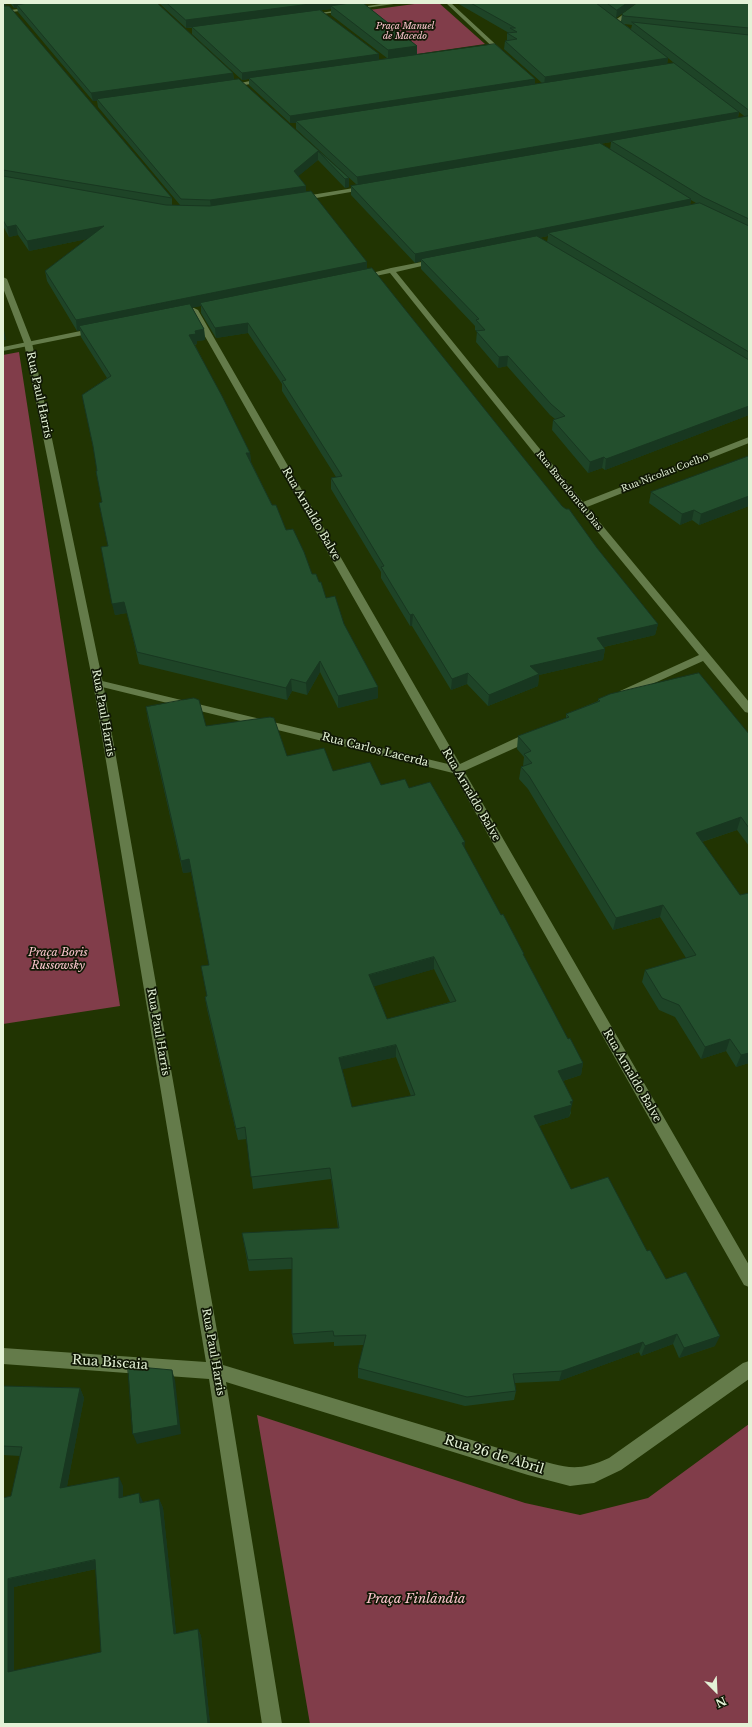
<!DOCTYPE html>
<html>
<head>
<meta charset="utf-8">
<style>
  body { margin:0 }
  #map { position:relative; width:752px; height:1727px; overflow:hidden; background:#213402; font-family:"Libre Baskerville",serif }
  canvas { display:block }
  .frame { position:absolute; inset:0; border:4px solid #e4f2d7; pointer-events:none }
  .north { position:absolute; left:696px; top:1671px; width:40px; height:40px; -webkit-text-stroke:3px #101805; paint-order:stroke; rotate:156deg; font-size:11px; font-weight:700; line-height:16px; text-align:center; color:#e4f2d7 }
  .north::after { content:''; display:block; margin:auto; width:14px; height:18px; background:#e4f2d7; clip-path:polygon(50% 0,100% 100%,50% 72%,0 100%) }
</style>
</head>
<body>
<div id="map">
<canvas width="752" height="1727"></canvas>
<div class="frame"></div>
<div class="north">N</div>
</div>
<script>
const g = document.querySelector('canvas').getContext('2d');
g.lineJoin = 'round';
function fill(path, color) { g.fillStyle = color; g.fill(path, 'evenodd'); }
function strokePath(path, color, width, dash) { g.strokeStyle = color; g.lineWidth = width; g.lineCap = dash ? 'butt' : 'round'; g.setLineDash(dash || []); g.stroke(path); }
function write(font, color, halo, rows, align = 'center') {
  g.font = font + ' "Libre Baskerville",serif'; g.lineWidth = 3.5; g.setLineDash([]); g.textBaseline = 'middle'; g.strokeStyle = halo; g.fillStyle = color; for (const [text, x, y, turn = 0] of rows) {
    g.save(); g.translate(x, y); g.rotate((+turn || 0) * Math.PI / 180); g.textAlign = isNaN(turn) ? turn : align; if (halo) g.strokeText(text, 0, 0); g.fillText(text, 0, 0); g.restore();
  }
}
fill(new Path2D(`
  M422 3H439L485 44 397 57 339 14Z
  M19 352 120 1006 3 1024V355Z
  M257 1415 525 1503 580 1515 648 1498 749 1424V1724H310Z`), '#813d4a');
fill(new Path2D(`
  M388 3H401L308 16 306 15Z
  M446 3H451L505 53V55H501Z
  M265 78 267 79V81L228 88 225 86Z
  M437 259 440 261 439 262 396 272 583 502 749 437V443L587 507 749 702V713L745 712 703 661 628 695H620L619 693 620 691 699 655 578 508 390 273 361 279 357 277 391 268Z
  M191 308H194L198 310 460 764 527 733H535L536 736 535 739 464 771 749 1265V1287L744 1285 453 773 98 686 93 683 98 680 448 764 190 310Z
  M95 328H98V332L3 351V347Z`), '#647b4a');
fill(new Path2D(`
  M639 3H644L618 23H614V21Z
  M34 7 36 9 3 13V11Z
  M366 186 368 187V189L299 201 296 199 299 197Z
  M3 277 7 279 32 343 103 683 223 1365 528 1457C562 1466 575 1474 609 1458L743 1363 749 1361V1379L621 1470 600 1480 594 1483 570 1486 528 1475 226 1382 282 1724H262L209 1379 3 1364V1348L206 1362 93 683 24 343 3 288Z`), '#647b4a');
fill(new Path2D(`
  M3 3H157L233 73 234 80 349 178V187L345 188 318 160 298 176 306 186V192L367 269 562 506 658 624 655 635 604 647 605 649 603 660 539 675 538 686 488 706 467 684 451 690 412 626H410L381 578V572L331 489V478L336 477 282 391V384L248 333 216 338 201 313V306L192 307 204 329 205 340 197 341V344L195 345 250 453 251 462 272 505 312 574 319 582 326 598 344 624 378 687V698L338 708 320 672 307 695 292 691 287 700 139 664 127 613 115 615 101 547 108 546 99 503 102 502 96 471H97L95 456 82 395 107 378 81 337 80 330 77 331 47 281 45 271 87 239 29 251 18 235 9 237 3 226ZM5 3H10L14 8H17L18 12 93 101H97L98 107 180 205H172V198L6 6Z
  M159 3H363L417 46V54L535 84 542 83 504 49 505 41H507V33H509L457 3H636L616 18 621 22 622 14 749 3V415L605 470 602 468 588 473 552 430 553 420 555 419 550 415 507 366 498 368 476 342 477 331 475 330V326L421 269V261L415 263 351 195V186L357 185 296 129V123H290L249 85V79L242 80 192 34V28H186ZM331 9V15L387 58 379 60 321 10ZM624 24 632 25 631 29ZM668 58 674 63 667 64ZM739 112 743 115 745 117 738 118ZM611 142 610 150 600 144ZM691 200 696 203 690 205ZM548 236 547 242 539 238Z
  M749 456V506L699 525 692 520 680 525 649 503 651 492Z
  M598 699 749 734V846L737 830 702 842 740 895 749 893V1063L736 1067 726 1051 701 1059 675 1017 659 1010 642 982 645 970 686 958 660 917 613 930 528 789 519 779 521 767 523 766 524 757 517 749 518 736 566 718V714L598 701Z
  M146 707 206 726 287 756 333 771 381 785 409 788 464 848 524 957 568 1039 583 1063 581 1075 563 1081 571 1113 569 1117 539 1126 571 1189 647 1251 666 1279 715 1346 679 1358 673 1344 641 1356 639 1352 559 1381 515 1383 516 1391 514 1400 465 1406 358 1378V1368L364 1345 334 1346V1342L294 1344 292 1334V1269L249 1271 242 1233 338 1228 331 1179 253 1189 247 1139 238 1140 207 1009 205 997 207 996 201 966 209 965 191 872 183 873 148 720ZM434 969 450 1002 387 1019 374 986ZM396 1057 411 1096 352 1107 342 1069Z
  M3 1386 80 1388 84 1398 67 1486H123V1497L143 1502 159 1499 163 1508 176 1634 198 1629 201 1636 210 1724H3L11 1496 20 1456 3 1455ZM96 1569 101 1652 14 1671V1587Z`), '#1e4427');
fill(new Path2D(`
  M3 3H10H5L6 9 3 10Z
  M13 3H52L17 5V8H14Z
  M318 3H361L331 6V9L186 28V20Z
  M627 3H636L616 18 617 10Z
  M417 46V55L388 59V50Z
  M379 54V61L249 78V79L242 80V73Z
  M668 58 667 66 544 85 545 77Z
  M233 73 234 81 97 99V101H93L91 93Z
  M535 79V86L296 121V123H290V116Z
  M739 112 737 120 611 141V142L358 186 357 177Z
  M318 151V160L295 179 294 171Z
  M349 178V187L345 188V179Z
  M306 186V194L211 208 210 200Z
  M691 199 690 207 548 233V236L423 261 421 259V261L415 263V254Z
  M16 225 18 235 9 237 7 227Z
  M104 226 106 235 29 251 27 241Z
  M367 262V272L200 303 201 306 82 330 79 326 80 330 77 331 76 320Z
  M248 323V333L216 338 215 328Z
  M204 329 205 340 197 341V344L190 345 189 335 195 331Z
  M3 330H4L6 340H3Z
  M508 356 507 366 498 368 499 357Z
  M749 406V415L605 470 606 459Z
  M246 453H250L251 464Z
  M604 457 602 468 588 473 590 462Z
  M749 496V506L699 525 701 514Z
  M694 510 692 520 680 525 682 514Z
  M124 602 127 613 115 615 112 604Z
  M413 614 412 626H410V615Z
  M658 624 655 635 595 649 597 638Z
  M605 649 603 660 539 675 538 686 488 706 489 695 530 666Z
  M320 661V672L307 695 306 683Z
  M468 673 467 684 451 690 452 679Z
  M291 679 292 691 287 700 286 688Z
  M378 687V698L338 708V696Z
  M741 817 737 830 692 845 696 833Z
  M465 842 464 855 462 843Z
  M189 859 191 872 183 873 181 861Z
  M663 905 660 917 613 930 616 918Z
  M434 957V969L369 988V975Z
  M730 1039 726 1051 701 1059 705 1047Z
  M396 1045V1057L340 1070 339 1058Z
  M749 1053V1063L736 1067 741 1055Z
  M583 1063 581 1075 556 1083 558 1071Z
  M573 1101 569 1117 532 1128 534 1116Z
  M677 1334 673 1344 641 1356 645 1346Z
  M720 1336 715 1346 679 1358 684 1348Z
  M643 1342 639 1352 559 1381 562 1371Z
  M172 1370 175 1380 181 1434 137 1444 133 1434Z
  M80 1388 84 1398 65 1497 60 1488Z
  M119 1477 123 1486V1506L119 1498Z
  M139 1493 143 1502 140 1503Z
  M159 1499 163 1508 177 1641 174 1634Z
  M95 1560 100 1568 14 1587V1679L8 1672V1579Z
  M198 1629 201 1636 210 1724H208Z`), '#183720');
const building = new Path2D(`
  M29 3H157L233 73 91 93 17 5Z
  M167 3H318L186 20Z
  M351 3H363L417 46 388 50 331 6Z
  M471 3H596L668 58 545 77 505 41 517 39 507 33 517 32 510 28H515Z
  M607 3H627L617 10Z
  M637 3H749V28L624 16 622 14Z
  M3 6H9L172 198 3 170Z
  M320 10 379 54 242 73 192 27Z
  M632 22 749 35V110Z
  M495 44 535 79 290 116 249 78Z
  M674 63 739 112 357 177 296 121Z
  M239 79 349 178 345 179 318 151 294 171 306 186 210 200 181 199 97 99Z
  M749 116V219L703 197 611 141Z
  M600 143 691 199 415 254 351 186Z
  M3 176 166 205 210 206 311 191 367 262 76 320 45 271 104 226 27 241 16 225 7 227 3 220Z
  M700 203 749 226V352L548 233Z
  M537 236 749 360V406L606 459 604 457 590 462 553 420 565 416 551 404 508 356 499 357 476 331 485 330 476 320 479 319 421 259Z
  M372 268 562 506 566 509H569L597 548 658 624 597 638 605 649 530 666 539 674 489 695 468 673 452 679 413 614 410 615 381 567 384 566 331 478 342 476 282 381 286 380 248 323 215 328 200 303Z
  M190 304 204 329 195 331 196 334 189 335 222 396 250 453H246L272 505H276L286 530 293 529 304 552 312 574H316L319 582H321L326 598 335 596 344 624 378 687 338 696 320 661 306 683 291 679 286 688 137 652 124 602 112 604 101 547 108 546 99 503 102 502 96 471H97L93 446 82 395 111 376 79 326Z
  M749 456V496L701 514 694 510 682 514 651 492Z
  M699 673 749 734V828L741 817 696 833 740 895 749 893V1053L741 1055 730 1039 705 1047 679 1005 662 998 645 970 696 955 663 905 616 918 529 776 521 767 532 763 524 754 531 751 518 736 569 717 566 714 600 701 598 699 610 694Z
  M194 698 199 700 206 726 270 717 274 718 287 756 324 748 333 771 370 762 381 785 405 779 409 788 430 782 465 842 462 843 501 915 503 914 524 954H523L568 1039 570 1038 583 1063 558 1071 573 1101 570 1102 572 1105 534 1116 571 1189 608 1177 647 1251 650 1250 666 1279 686 1272 720 1336 684 1348 677 1334 645 1346 643 1342 562 1371 513 1374 516 1391 467 1397 358 1368 366 1335 334 1336 333 1331 292 1334V1258L248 1260 242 1233 339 1228 330 1168 251 1177 245 1127 236 1129 205 997 207 996 201 966 209 965 189 859 181 861 146 707ZM434 957 456 1001 387 1019 369 975ZM396 1045 415 1095 352 1107 339 1058Z
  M128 1366 172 1370 178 1425 133 1434Z
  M3 1386 80 1388 60 1488 119 1477V1498L139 1493 140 1503 159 1499 174 1634 198 1629 208 1724H3V1498L11 1496 22 1447 3 1446ZM95 1560 101 1652 8 1672V1579Z`);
fill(building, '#234f2d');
strokePath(building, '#183720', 1);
write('italic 9px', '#fcc6ce', '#101805', [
  ["Praça Manuel",405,26],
  ["de Macedo",405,36]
]);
write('9px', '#e4f2d7', '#101805', [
  ["Rua Nicolau Coelho",665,473,-21],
  ["Rua Bartolomeu Dias",569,491,51]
]);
write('11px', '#e4f2d7', '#101805', [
  ["Rua Paul Harris",39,395,78],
  ["Rua Arnaldo Balve",311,514,60],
  ["Rua Paul Harris",103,713,80],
  ["Rua Carlos Lacerda",375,750,14],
  ["Rua Arnaldo Balve",471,795,60],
  ["Rua Paul Harris",158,1032,80],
  ["Rua Arnaldo Balve",632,1076,60],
  ["Rua Paul Harris",213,1352,80]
]);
write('italic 11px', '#fcc6ce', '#101805', [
  ["Praça Boris",58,953],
  ["Russowsky",58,966]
]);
write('13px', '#e4f2d7', '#101805', [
  ["Rua Biscaia",110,1363,4],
  ["Rua 26 de Abril",494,1455,17]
]);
write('italic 13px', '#fcc6ce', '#101805', [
  ["Praça Finlândia",416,1599]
]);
</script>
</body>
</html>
